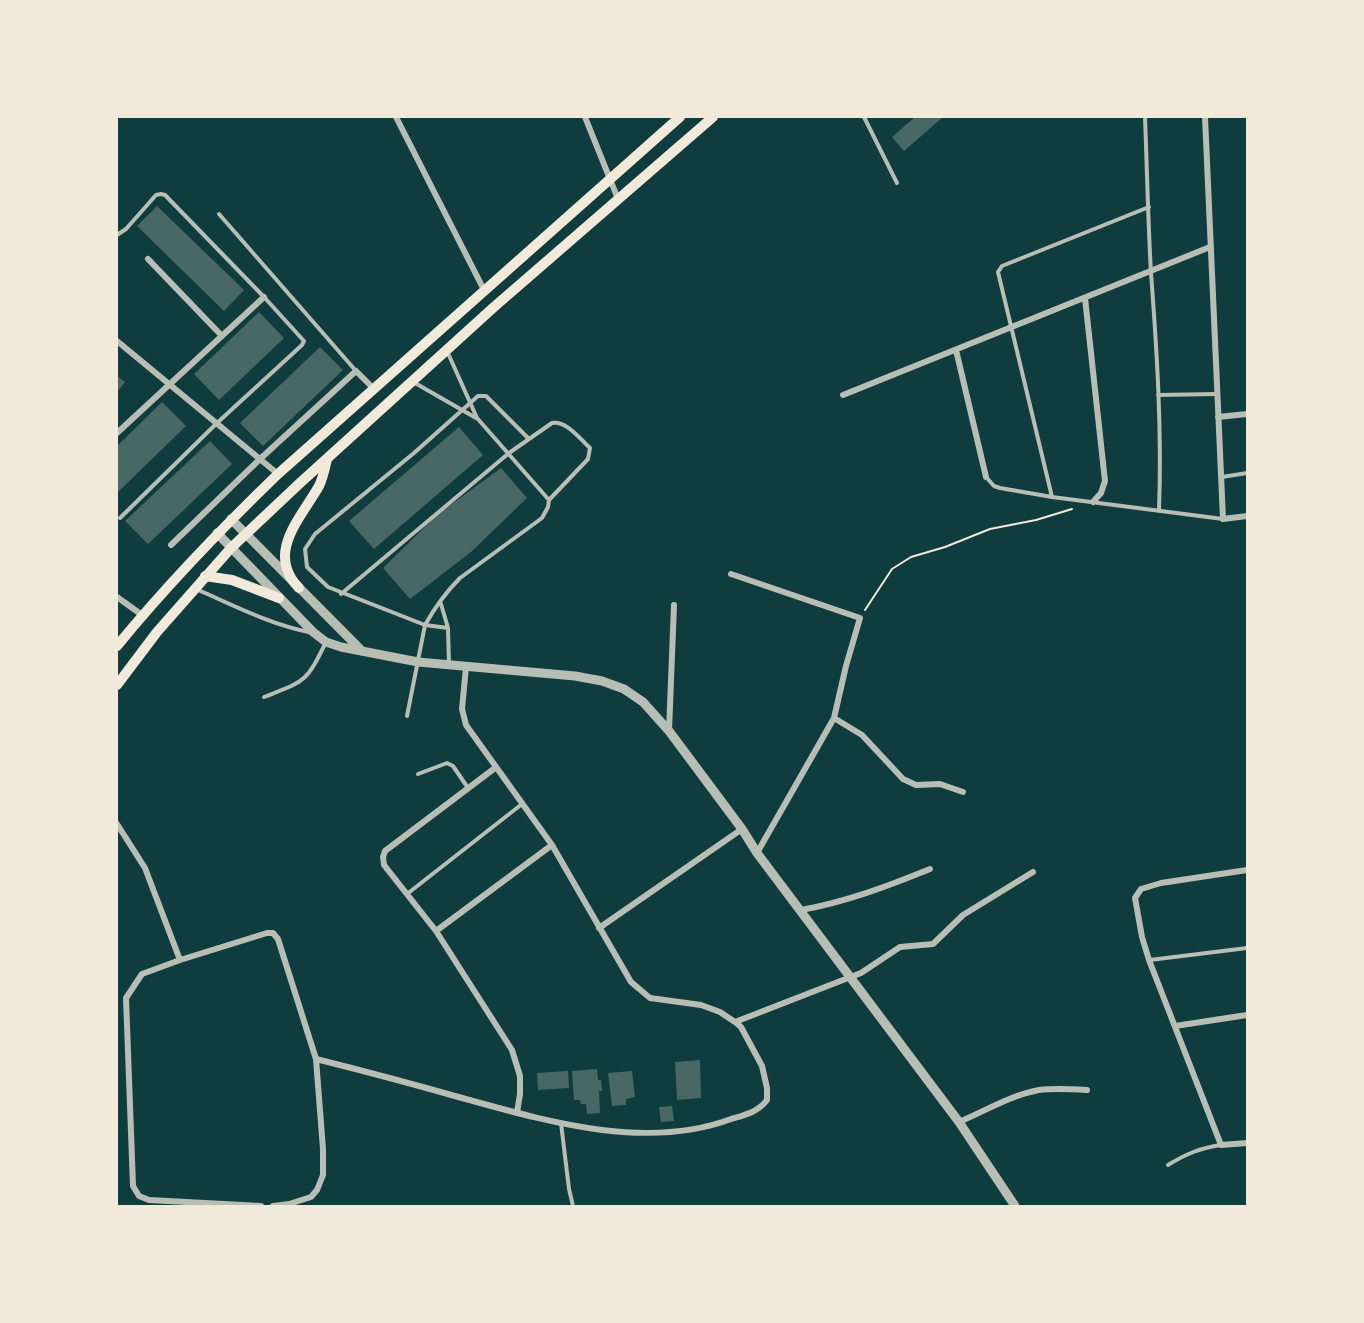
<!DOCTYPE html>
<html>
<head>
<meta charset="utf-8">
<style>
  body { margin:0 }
  #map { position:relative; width:1364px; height:1323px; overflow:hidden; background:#0f3d3e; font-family:Quicksand,sans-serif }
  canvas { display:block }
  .frame { position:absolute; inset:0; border:118px solid #f1e9da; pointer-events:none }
</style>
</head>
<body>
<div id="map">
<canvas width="1364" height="1323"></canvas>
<div class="frame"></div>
</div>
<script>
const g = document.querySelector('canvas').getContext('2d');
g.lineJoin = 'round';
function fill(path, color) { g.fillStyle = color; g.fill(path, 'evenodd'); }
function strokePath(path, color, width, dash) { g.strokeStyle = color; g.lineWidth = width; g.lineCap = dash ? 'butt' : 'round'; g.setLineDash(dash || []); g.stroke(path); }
fill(new Path2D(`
  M915 117H943L904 151 892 137Z
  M157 206 244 290 224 311 137 226Z
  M259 312 284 338 219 400 194 374Z
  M320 347 343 370 263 446 240 423Z
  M117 376 125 382 117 392Z
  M162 402 186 426 117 493V446Z
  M459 427 483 455 374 549 349 521Z
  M210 441 232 464 148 544 125 521Z
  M501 468 527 498 471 552 410 599 383 568 437 515Z
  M700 1060 701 1098 677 1100 675 1062Z
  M597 1069 598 1080H601L602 1091H599L600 1113 587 1114 586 1104H581L580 1100H574L572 1071Z
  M568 1071 569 1088 538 1090 537 1073Z
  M632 1071 635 1097 626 1099V1105L612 1106 608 1073Z
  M672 1106 674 1121 661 1122 659 1107Z`), '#486865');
strokePath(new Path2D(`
  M865 610 892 569 911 557 945 547 990 529 1036 520 1072 509`), '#f1e9da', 2);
strokePath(new Path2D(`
  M864 117 897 183
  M1145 117C1147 169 1148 221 1151 273 1157 352 1162 431 1159 511
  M219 214 356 371
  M117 235 126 229 156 195 161 194 165 195 264 297 304 341 302 345 217 423 120 518
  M447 351 477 418 549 500
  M415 383 476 418
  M1158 395 1217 394
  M986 477 994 486 1000 488 1052 497 1223 519
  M1222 477 1247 473
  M1052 497 998 272 1002 266 1149 207
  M196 589C233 605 269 624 309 632
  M341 594 509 453 552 423C567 421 579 438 590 448L588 459 549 500 548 507 542 518 460 578C447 591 434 609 425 625L407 716
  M441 604 448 628 449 665
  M448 628 425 625 328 587 307 567 305 549 315 534 414 453 478 396H486L529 439
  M264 697C305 681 306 683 326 642
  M418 774 447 763 453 766 468 788
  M407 894 522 804
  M1150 960 1247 948
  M561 1123 569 1189 573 1206
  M1168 1165C1186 1154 1200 1148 1221 1145`), '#b8beb3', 4);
strokePath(new Path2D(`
  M396 117 484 290
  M585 117 618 199
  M1205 117 1223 519 1247 516
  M148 259 222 336
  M1085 298 1105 481 1101 493 1093 502
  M117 341 278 474
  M956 350 986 477
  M843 395 1210 247
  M1218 417 1247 414
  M117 433 264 297
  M171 545 260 459 356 371 373 388
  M731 574 860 618 846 666 834 718 757 853
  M117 597 142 615
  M834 718 862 735 903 779 916 785 940 784 963 792
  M669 731 674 605
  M495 768 385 851 383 857 384 865 436 931 512 1050 520 1076V1094L517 1113
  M117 824 145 868 180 960 142 974 126 998 133 1186 139 1196 149 1200 261 1206
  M1247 870 1161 883 1141 889 1135 898 1142 937 1149 960 1221 1145 1247 1143
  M801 910C846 902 888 886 930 869
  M599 928 742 829
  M436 931 552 845
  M180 960 267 933H273L278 939 316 1059
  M735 1022 861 973 900 947 933 944 963 915 1033 872
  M1175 1026 1247 1015
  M959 1122C985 1111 1011 1095 1039 1090 1055 1088 1071 1089 1087 1090
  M273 1206 289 1204 311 1197 317 1190 323 1175V1149L316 1059C364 1071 413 1084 462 1098 546 1121 646 1151 731 1119 745 1115 758 1112 767 1100V1088L762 1066 741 1027 735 1022 720 1012 701 1005 650 998 631 982 552 845 466 725 462 709 466 667`), '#b8beb3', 6);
strokePath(new Path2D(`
  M231 519 362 651
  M217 533 313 632 326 642 341 647 418 662 575 676 602 681 624 689 643 702 669 731 742 829 757 853 959 1122 1015 1206`), '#b8beb3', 9);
strokePath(new Path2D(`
  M205 576 232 580 279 598
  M299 588C265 553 301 518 319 486 323 478 325 468 327 459
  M117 646C167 585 221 529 278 474L680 117
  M117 685 157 632 231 548 300 483 494 307 713 117`), '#f1e9da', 10);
</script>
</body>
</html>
